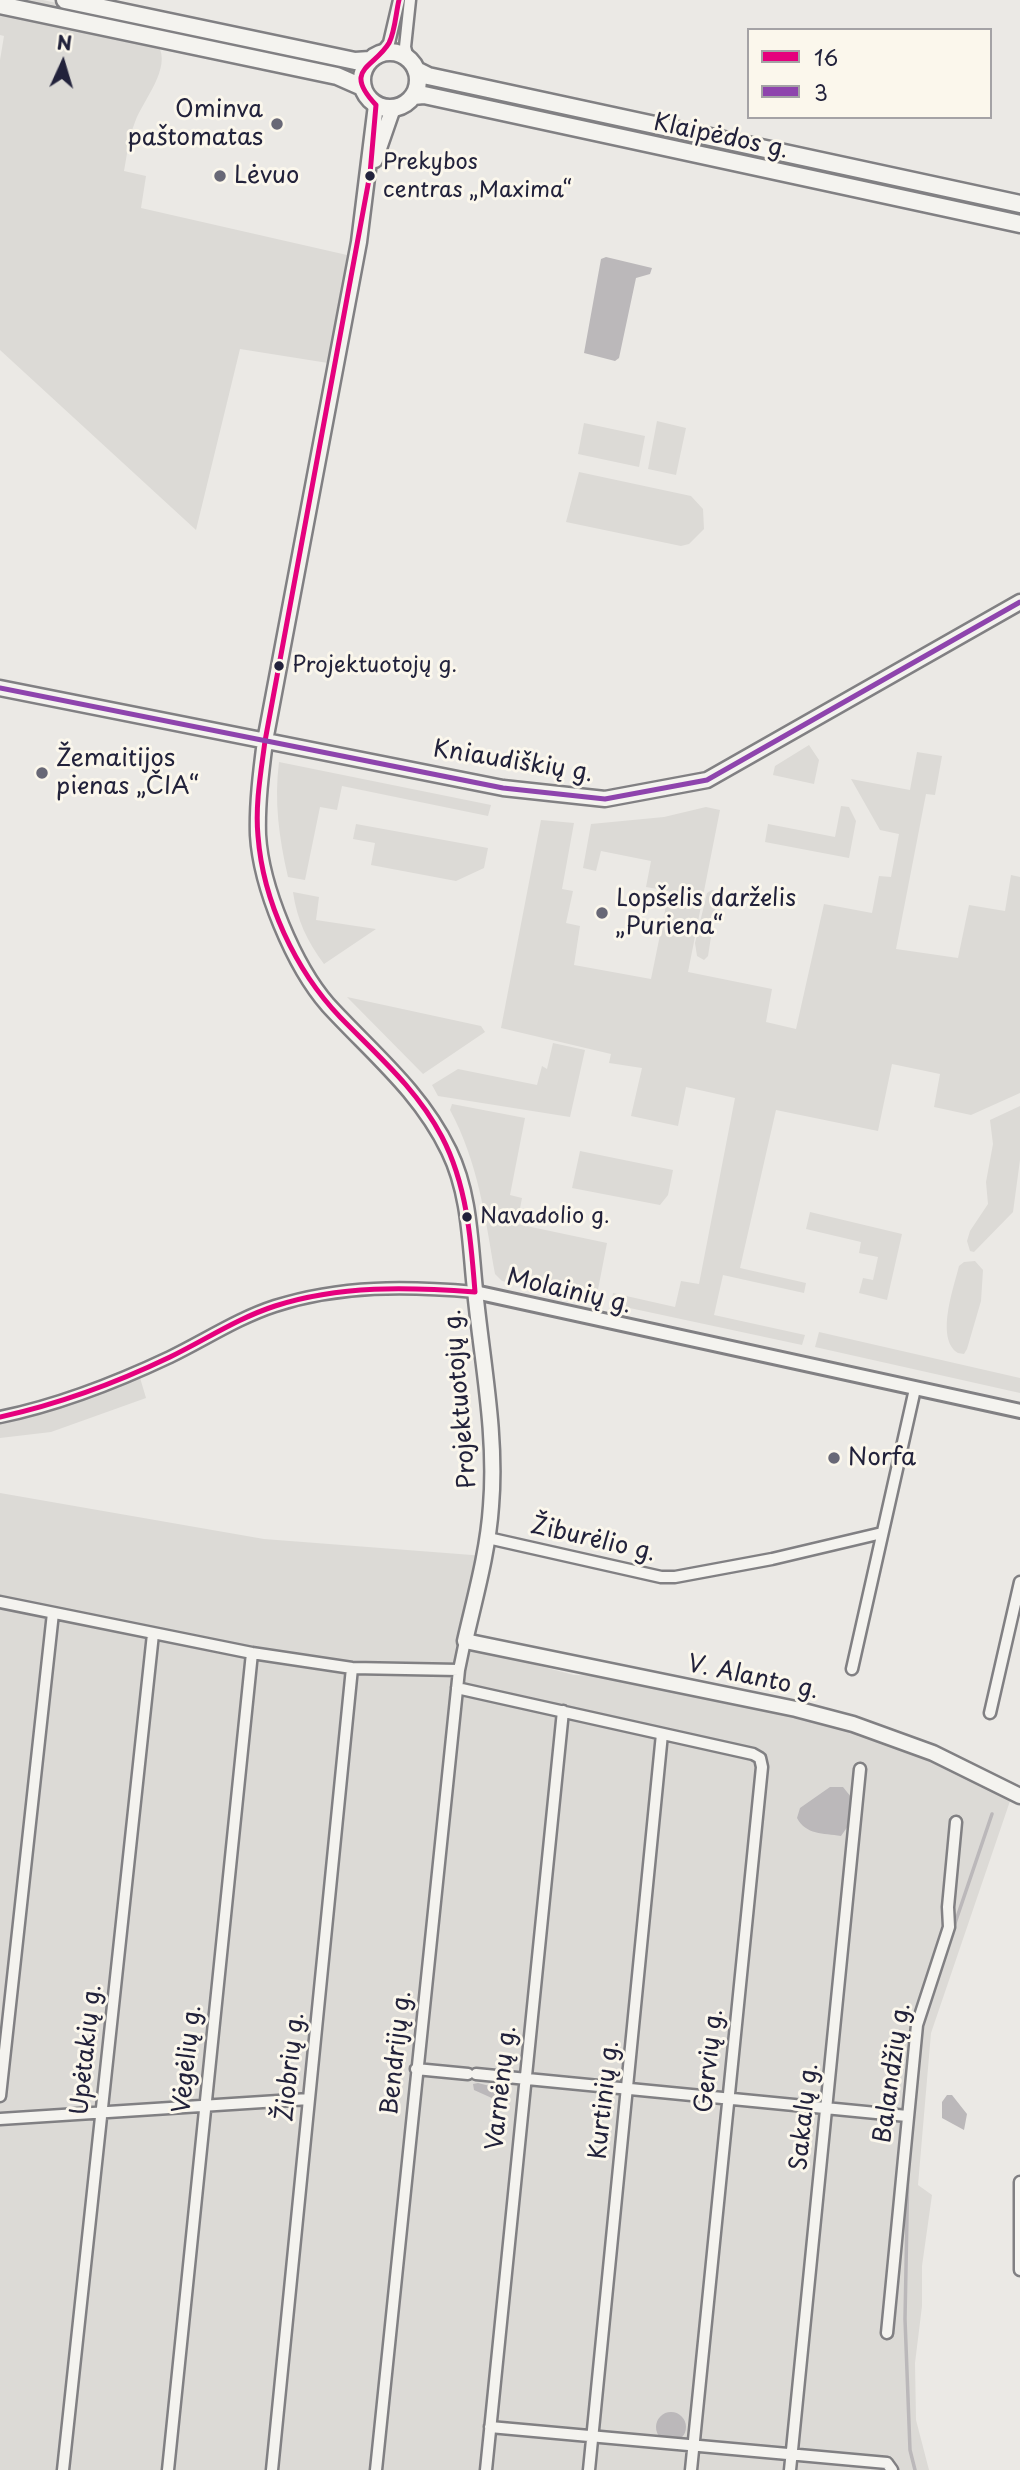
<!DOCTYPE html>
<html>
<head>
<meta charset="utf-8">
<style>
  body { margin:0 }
  #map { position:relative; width:1020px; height:2470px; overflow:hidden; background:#ebe9e5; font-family:"Playpen Sans",sans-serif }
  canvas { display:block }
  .legend { position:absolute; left:747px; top:28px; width:245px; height:91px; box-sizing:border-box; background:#fbf7ec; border:2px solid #a4a2a5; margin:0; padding:9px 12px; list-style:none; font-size:21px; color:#22223b }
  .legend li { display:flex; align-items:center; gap:14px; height:35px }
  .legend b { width:35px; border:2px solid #a4a2a5 }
  .north { position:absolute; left:28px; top:28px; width:70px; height:70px; -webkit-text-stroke:5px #fbf7ec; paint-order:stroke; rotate:4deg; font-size:19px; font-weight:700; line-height:28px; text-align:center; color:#22223b }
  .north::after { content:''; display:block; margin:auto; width:24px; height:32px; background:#22223b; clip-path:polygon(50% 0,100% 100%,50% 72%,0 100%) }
</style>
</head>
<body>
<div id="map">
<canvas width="1020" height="2470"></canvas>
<ul class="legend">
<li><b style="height:9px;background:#e5007d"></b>16</li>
<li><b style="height:9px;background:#8e44ad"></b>3</li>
</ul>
<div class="north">N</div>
</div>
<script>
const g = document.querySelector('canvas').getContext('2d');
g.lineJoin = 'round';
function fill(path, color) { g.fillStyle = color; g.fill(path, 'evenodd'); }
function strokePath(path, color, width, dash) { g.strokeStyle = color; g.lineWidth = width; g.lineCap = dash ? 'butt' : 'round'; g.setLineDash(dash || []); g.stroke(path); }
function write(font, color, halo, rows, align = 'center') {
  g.font = font + ' "Playpen Sans",sans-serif'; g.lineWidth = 6; g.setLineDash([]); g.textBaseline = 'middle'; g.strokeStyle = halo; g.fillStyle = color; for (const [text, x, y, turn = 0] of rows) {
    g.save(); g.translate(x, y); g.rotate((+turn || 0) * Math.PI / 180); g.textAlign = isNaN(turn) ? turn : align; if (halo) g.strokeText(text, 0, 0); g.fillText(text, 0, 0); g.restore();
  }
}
fill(new Path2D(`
  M1 0H43L336 64 334 71Z
  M0 11 158 45C172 68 143 100 135 122 129 137 127 155 124 171L146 176 141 208 347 255 328 363 240 349 196 530 0 350V60L4 36 0 35Z
  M445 88 885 181 882 188 444 94Z
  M889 182 1020 210V213L885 189Z
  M657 421 686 428 676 475 648 469Z
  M584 423 645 436 639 467 578 454Z
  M579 472 691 496 703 509 704 529 689 544 681 546 566 522Z
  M809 745 819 760 814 784 773 775 775 766Z
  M917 752 942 756 935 795 926 794 896 949 958 958 969 905 1005 911 1011 875 1020 877V1093L971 1115 934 1107 940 1074 892 1064 878 1131 776 1110 740 1268 806 1283 804 1293 723 1275 714 1315 805 1335 802 1345 611 1304 613 1293 675 1307 681 1281 699 1284 735 1098 686 1087 678 1126 631 1116 642 1068 609 1063 611 1054 501 1028 541 820 574 823 562 889 573 891 566 923 580 926 574 965 651 979 669 891 646 887 651 861 601 851 596 871 583 868 591 824 664 817 706 807 720 810 688 972 772 989 766 1022 796 1029 824 904 872 913 879 876 891 877 899 834 880 830 851 779 910 790Z
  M279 762 491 805 488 816 342 786 337 810 320 807 305 880 288 877C279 838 274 801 279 762Z
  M841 806 849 807 856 821 849 858 765 842 768 824 835 837Z
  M356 824 488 848 484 868 456 881 371 865 375 843 353 839Z
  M712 890 718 892 708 956 704 960 697 956 695 943 707 893Z
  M293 892 319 897 316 920 376 929 324 964C307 941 297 920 293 892Z
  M347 997 481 1026 485 1032 423 1074Z
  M553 1043 585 1050 570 1117 438 1096 432 1085 458 1069 537 1085 542 1066 547 1069Z
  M452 1104 525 1118 510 1195 522 1198 517 1224 607 1243 596 1300 502 1281 495 1274C485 1216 478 1162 450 1110Z
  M1020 1106V1160L1013 1212 974 1252 970 1251 967 1241 970 1231 988 1204 986 1182 993 1144 990 1120Z
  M580 1151 673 1170 668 1195 660 1205 572 1188Z
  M810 1212 902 1234 887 1300 859 1293 863 1278 873 1280 878 1257 859 1253 861 1242 806 1229Z
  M975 1261 983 1270 981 1301 967 1349 964 1354 958 1353C935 1339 954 1287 959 1266L964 1262Z
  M819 1332 1020 1378V1393L815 1347Z
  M138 1371 146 1398 51 1432 0 1438V1417Z
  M0 1493 264 1539 485 1556 463 1652 483 1651 574 1675 605 1676C742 1704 891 1723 1010 1801L931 2033 918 2185 932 2195 922 2266V2306L915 2363 916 2420 929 2470H0Z`), '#dcdad6');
fill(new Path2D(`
  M606 257 652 268 650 274 636 278 619 358 615 361 584 353 601 259Z
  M830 1787H843L851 1797 848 1826 841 1836C823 1833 806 1835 797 1818L800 1808Z
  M478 2083 502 2089 506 2093 504 2100 494 2099 474 2090 473 2084Z
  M947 2095H952L967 2114 964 2130 942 2118V2102Z
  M656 2427a15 15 0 1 1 30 0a15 15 0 1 1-30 0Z`), '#bbb8ba');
strokePath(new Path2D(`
  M949 1941 992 1814
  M915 2470 910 2450 905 2319 908 2165 922 2021`), '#bbb8ba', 3.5);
const minor = new Path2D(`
  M381 53 389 43 399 0
  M408 59 405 47 410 0
  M0 1417C59 1405 115 1383 170 1357 205 1340 238 1318 275 1306 341 1285 407 1286 475 1292
  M488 1538 661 1577H675L772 1559 882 1533
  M0 1602 252 1653 352 1668 459 1670
  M852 1669 915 1389
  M457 1688 753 1754 760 1758 762 1767 691 2470
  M990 1713 1020 1582
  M416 2069 468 2074
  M476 2074 907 2116
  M0 2096 53 1613
  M0 2119 309 2099
  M1020 2182V2270
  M887 2333 917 2025 949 1927 948 1907 956 1822
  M490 2427 887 2463 892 2470
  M63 2470 153 1634
  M168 2470 252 1653
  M272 2470 352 1668
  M376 2470 459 1670 465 1641
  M486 2470 563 1711
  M589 2470 662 1734
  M790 2470 860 1769`);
const tertiary = new Path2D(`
  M475 1292 1020 1411`);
const secondary = new Path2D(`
  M376 105 359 242 265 741C261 772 257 804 258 835 261 887 294 966 328 1005 372 1053 420 1091 449 1151 470 1194 470 1243 475 1290 482 1362 497 1434 491 1506 488 1552 475 1597 465 1641L796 1709 853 1724 933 1753 1020 1796
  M375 160 393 108
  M0 688 503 788 605 799 707 780 1020 602`);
const trunk = new Path2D(`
  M65 0 355 61 370 60
  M0 5 337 76 362 87
  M362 80a28 28 0 1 1 56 0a28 28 0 1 1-56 0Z
  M416 70 428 76 1020 204
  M413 96 424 95 1020 224`);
strokePath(minor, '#818083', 15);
strokePath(tertiary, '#818083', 18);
strokePath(secondary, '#818083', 19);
strokePath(trunk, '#818083', 21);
strokePath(minor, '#f4f3ef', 10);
strokePath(tertiary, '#f4f3ef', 12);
strokePath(secondary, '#f4f3ef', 14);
strokePath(trunk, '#f4f3ef', 16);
strokePath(new Path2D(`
  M0 1417C59 1404 116 1383 170 1357 205 1340 238 1318 275 1306 340 1285 408 1287 475 1292 471 1240 467 1185 442 1137 417 1089 377 1055 340 1017 295 970 263 901 258 836 255 804 261 772 265 741L370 174 376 105C342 69 374 68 389 43 395 32 396 12 399 0`), '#e5007d', 5);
strokePath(new Path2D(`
  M0 688 503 788 605 799 707 780 1020 602`), '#8e44ad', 5);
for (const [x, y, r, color] of [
  [277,124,7,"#686876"],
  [220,176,7,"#686876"],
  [370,176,6,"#22223b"],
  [279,666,6,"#22223b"],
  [42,773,7,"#686876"],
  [602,913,7,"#686876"],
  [467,1217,6,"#22223b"],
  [834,1458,7,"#686876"]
]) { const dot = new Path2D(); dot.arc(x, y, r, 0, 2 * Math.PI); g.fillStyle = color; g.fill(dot); strokePath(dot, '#fbf7ec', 2.5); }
write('22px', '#22223b', '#fbf7ec', [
  ["Prekybos",383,163],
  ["centras „Maxima“",383,191],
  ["Projektuotojų g.",292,666],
  ["Navadolio g.",480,1217]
], 'left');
write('24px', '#22223b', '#fbf7ec', [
  ["Ominva",263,110,"right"],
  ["paštomatas",263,138,"right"],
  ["Lėvuo",234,176],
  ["Žemaitijos",56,759],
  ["pienas „ČIA“",56,787],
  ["Lopšelis darželis",616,899],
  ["„Puriena“",616,927],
  ["Norfa",848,1458]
], 'left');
write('24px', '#22223b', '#fbf7ec', [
  ["Klaipėdos g.",721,137,12],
  ["Kniaudiškių g.",513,762,9],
  ["Molainių g.",569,1292,13],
  ["Projektuotojų g.",461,1399,-95],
  ["Žiburėlio g.",593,1540,13],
  ["V. Alanto g.",753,1678,12],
  ["Upėtakių g.",87,2050,-84],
  ["Bendrijų g.",397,2053,-84],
  ["Vėgėlių g.",188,2059,-84],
  ["Gervių g.",710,2061,-84],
  ["Žiobrių g.",291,2067,-84],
  ["Balandžių g.",893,2073,-82],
  ["Varnėnų g.",502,2088,-84],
  ["Kurtinių g.",605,2100,-84],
  ["Sakalų g.",805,2117,-84]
]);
</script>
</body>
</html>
